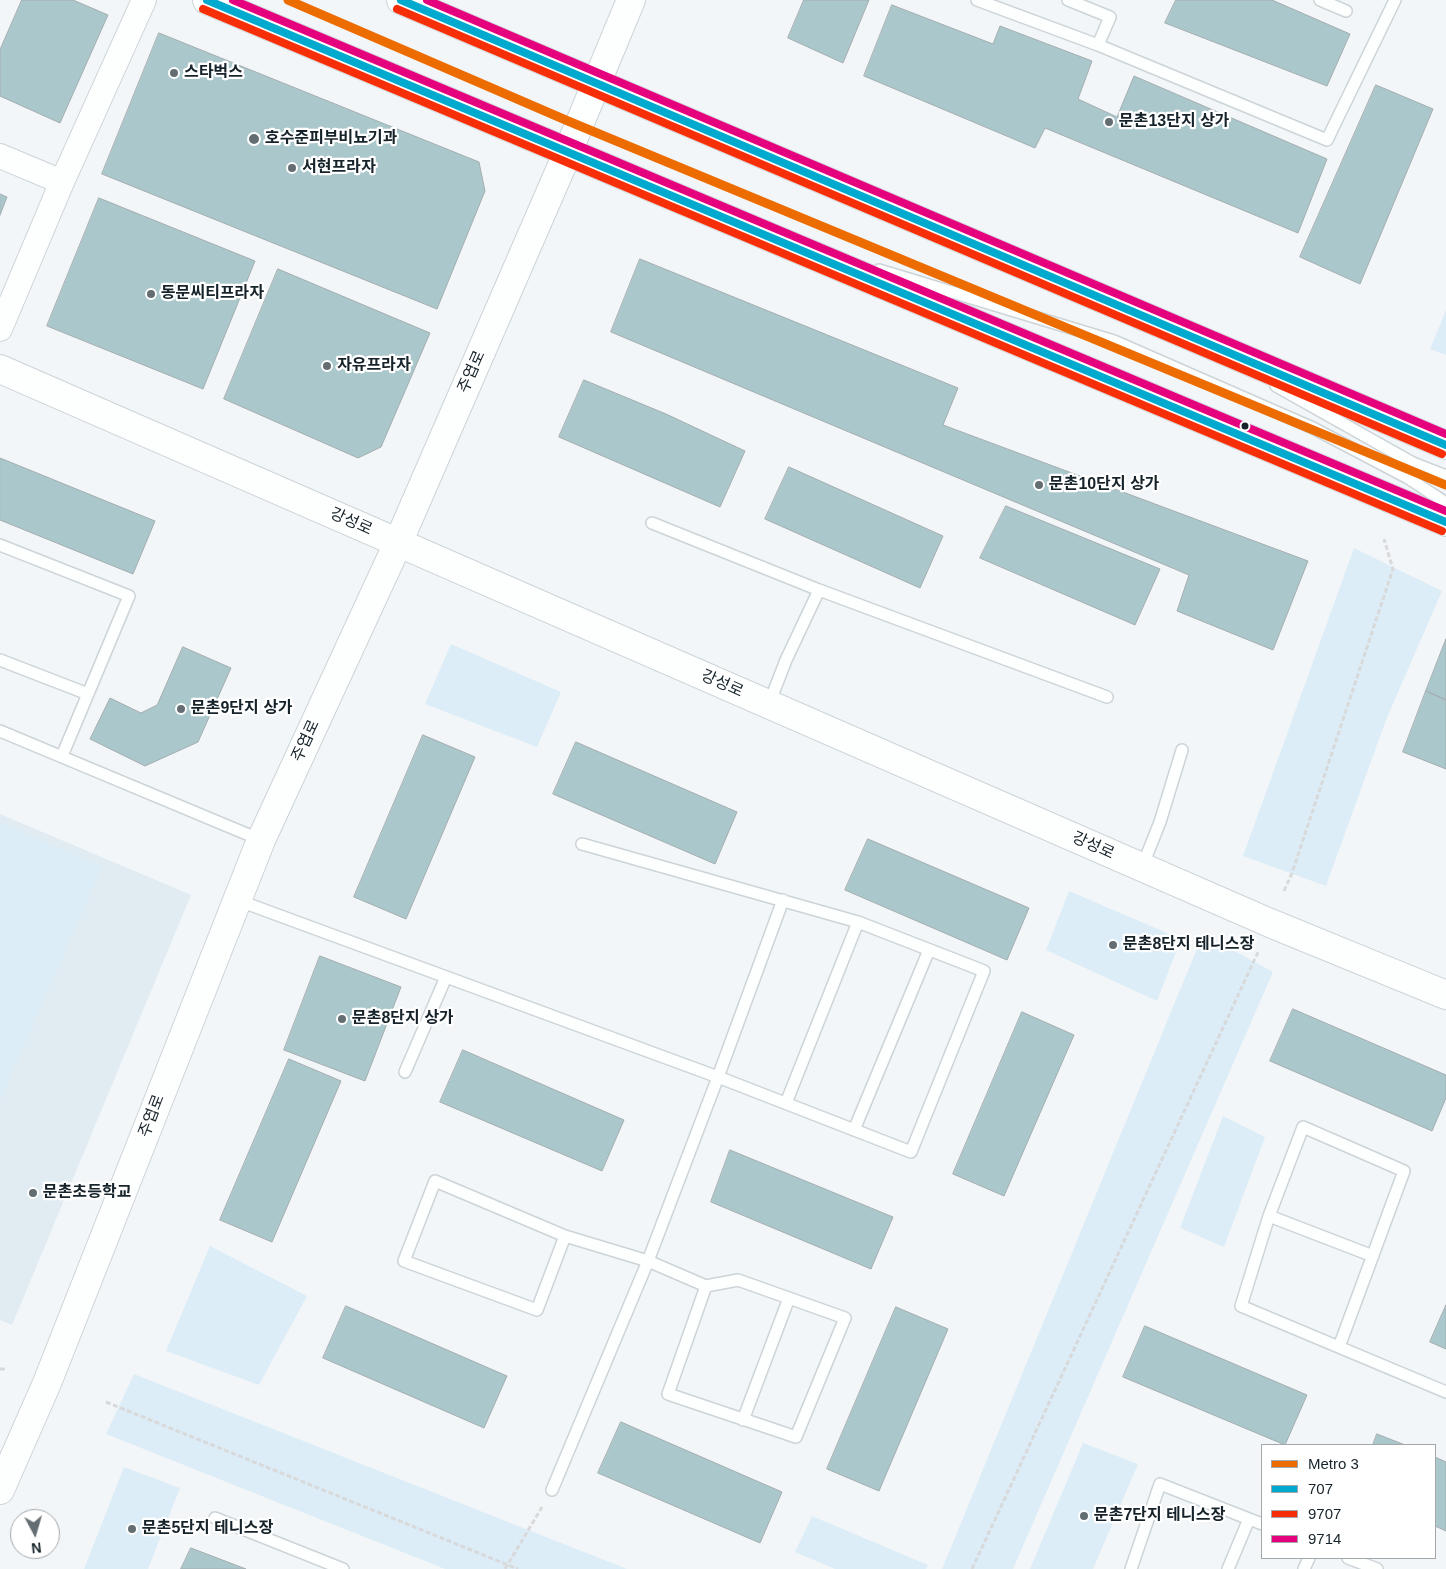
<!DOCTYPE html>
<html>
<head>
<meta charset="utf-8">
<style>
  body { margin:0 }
  #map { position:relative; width:1446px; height:1569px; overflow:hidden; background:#f3f6f8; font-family:Arial,sans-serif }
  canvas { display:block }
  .legend { position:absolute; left:1261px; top:1444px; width:175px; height:115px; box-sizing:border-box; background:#fff; border:1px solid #a2a7aa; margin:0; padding:6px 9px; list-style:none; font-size:15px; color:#16232a }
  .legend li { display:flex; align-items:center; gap:10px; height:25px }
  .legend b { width:25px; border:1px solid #a2a7aa }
  .north { position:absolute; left:10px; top:1509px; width:50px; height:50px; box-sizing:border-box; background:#fff; border:1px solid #a2a7aa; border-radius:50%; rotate:174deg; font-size:14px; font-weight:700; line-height:20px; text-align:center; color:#16232a }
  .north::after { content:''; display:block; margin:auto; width:18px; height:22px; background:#636d72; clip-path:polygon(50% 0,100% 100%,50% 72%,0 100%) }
</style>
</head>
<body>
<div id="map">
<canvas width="1446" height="1569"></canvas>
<ul class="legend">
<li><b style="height:6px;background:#ed6c00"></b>Metro 3</li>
<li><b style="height:6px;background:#00a9ce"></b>707</li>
<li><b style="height:6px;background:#f72f08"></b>9707</li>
<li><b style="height:6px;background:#e5007d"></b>9714</li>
</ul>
<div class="north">N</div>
</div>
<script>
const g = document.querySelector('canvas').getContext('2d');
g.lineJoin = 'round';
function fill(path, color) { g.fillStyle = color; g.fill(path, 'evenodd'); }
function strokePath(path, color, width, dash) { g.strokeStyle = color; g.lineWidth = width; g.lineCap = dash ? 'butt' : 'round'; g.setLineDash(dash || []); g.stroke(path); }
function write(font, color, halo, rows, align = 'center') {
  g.font = font + ' Arial,"Noto Sans KR",sans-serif'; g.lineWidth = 4.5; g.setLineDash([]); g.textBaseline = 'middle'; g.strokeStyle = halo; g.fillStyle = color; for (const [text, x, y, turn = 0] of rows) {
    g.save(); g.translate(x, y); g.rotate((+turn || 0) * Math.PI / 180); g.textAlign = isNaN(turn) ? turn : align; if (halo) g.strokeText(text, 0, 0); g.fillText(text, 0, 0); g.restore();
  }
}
fill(new Path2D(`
  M0 814 191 895 12 1325 0 1320Z`), '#e1ebf2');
fill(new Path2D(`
  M1446 310V355L1430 349Z
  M1354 548 1442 591 1386 720 1326 886 1243 856Z
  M451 644 561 692 537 747 425 704Z
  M0 822 102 867 0 1100Z
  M1069 891 1181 939 1157 1001 1046 950Z
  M1203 934 1273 972 1013 1569H942Z
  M1223 1116 1265 1137 1224 1247 1180 1228Z
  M210 1246 307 1296 259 1385 166 1351Z
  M134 1374 627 1569H445L106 1434Z
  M1083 1443 1138 1464 1093 1569H1030Z
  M124 1467 180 1488 148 1569H84Z
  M812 1516 928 1565 926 1569H835L795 1552Z`), '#dcedf7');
const building = new Path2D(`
  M22 0H73L108 15 60 123 0 96V50Z
  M804 0H869L843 63 788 38Z
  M1176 0H1272L1350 34 1327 86 1165 23Z
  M892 5 993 44 1000 26 1092 61 1078 99 1117 117 1134 76 1327 159 1298 233 1045 128 1035 148 864 76Z
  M159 33 479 162 485 191 437 309 102 174Z
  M1376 85 1433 109 1360 284 1300 257Z
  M0 194 7 197 0 215Z
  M99 198 255 261 203 389 47 326Z
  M640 259 958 388 943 425 1308 561 1273 650 1177 611 1189 575 611 332Z
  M278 269 430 333 381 447 358 458 224 399Z
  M584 380 666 414 745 451 720 507 559 437Z
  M0 458 155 521 133 574 0 520Z
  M789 467 943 536 920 588 765 519Z
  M1006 506 1160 569 1135 625 980 558Z
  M1446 639V700L1426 691Z
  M183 647 231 668 198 742 145 766 90 739 110 698 141 713 157 705Z
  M1426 691 1446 700V769L1403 752Z
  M423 735 475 757 406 919 354 897Z
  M576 742 737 812 715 864 553 794Z
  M868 839 1029 908 1007 960 845 890Z
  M320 956 401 987 365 1081 284 1050Z
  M1293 1009 1446 1075V1098L1432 1131 1270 1061Z
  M1022 1012 1074 1035 1004 1196 953 1174Z
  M463 1050 624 1120 602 1171 440 1102Z
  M289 1059 341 1081 272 1242 220 1220Z
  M730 1150 893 1217 871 1269 711 1202Z
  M1446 1305V1349L1430 1342Z
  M346 1306 507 1376 484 1428 323 1358Z
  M896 1307 948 1329 879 1491 827 1469Z
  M1145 1326 1307 1395 1285 1445 1123 1377Z
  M621 1422 782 1492 760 1543 598 1473Z
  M1377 1434 1405 1445H1373Z
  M1435 1457 1446 1462V1531L1435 1526Z
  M191 1548 246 1569H181Z`);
fill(building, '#aac7cb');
strokePath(building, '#a4adaf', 1);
const lane = new Path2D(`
  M977 0 1098 45 1327 140 1395 0
  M1068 0 1110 17 1098 45
  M1320 0 1346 11
  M879 270 1114 341 1313 428 1408 478 1446 503
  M1276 386 1413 463 1446 476
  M652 523 819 590 1107 697
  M0 545 129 596 62 756
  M0 660 88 694
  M769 704 786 660 819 590
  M0 731 261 840
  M582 844 858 922 984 971 911 1152 718 1077 783 900
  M1142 867 1160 822 1182 750
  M237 900 718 1077 648 1261 552 1490
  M405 1072 446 977
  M786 1103 858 922
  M854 1130 929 950
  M1269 1216 1373 1256
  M565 1236 537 1310 404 1261 435 1181 565 1236 648 1261 706 1286 738 1280 845 1318 796 1437 668 1394 706 1286
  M1339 1347 1404 1171 1303 1127 1269 1216 1241 1306 1446 1392
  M743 1420 789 1298
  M215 1518 343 1569
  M1348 1558 1377 1569
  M1131 1569 1160 1484 1262 1524
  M1228 1569 1249 1519
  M1304 1569 1309 1558`);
const street = new Path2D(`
  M0 156 62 182
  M0 329 62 182 144 0`);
const secondary = new Path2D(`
  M0 369 1270 923 1446 995
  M0 1490 47 1383 261 840 398 543 567 154 631 0`);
const primary = new Path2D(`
  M207 0 1446 522
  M401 0 1446 445`);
strokePath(lane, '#ccd4d8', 14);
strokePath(street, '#ccd4d8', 26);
strokePath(secondary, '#ccd4d8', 30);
strokePath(primary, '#ccd4d8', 30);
strokePath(new Path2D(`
  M1284 891 1292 873 1393 569 1384 539
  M0 1369H6
  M106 1402 518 1569
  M505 1569 542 1507
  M972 1569 1259 950`), '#d8d9da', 3, [5, 2.5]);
strokePath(lane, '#fdfefe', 11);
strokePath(street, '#fdfefe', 24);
strokePath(secondary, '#fdfefe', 28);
strokePath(primary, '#fdfefe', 28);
strokePath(new Path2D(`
  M207 0 1446 522
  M401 0 1446 445`), '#00a9ce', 8);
strokePath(new Path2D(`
  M203 9 1442 531
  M397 9 1442 454`), '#f72f08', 8);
strokePath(new Path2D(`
  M233 0 1446 511
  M427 0 1446 434`), '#e5007d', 8);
strokePath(new Path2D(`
  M288 0 568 121 1446 485`), '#ed6c00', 9);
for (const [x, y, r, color] of [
  [174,73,5,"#636d72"],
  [1109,122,5,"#636d72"],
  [254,139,6,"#636d72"],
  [292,168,5,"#636d72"],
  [151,294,5,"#636d72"],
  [327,366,5,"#636d72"],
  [1245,426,4.5,"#16232a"],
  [1039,485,5,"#636d72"],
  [181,709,5,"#636d72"],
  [1113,945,5,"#636d72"],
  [342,1019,5,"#636d72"],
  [33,1193,5,"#636d72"],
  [1084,1516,5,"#636d72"],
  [132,1529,5,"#636d72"]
]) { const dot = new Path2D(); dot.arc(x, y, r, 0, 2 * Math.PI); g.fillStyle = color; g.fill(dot); strokePath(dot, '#fff', 2); }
write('bold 16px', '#16232a', '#fff', [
  ["스타벅스",184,73],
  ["문촌13단지 상가",1119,122],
  ["호수준피부비뇨기과",265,139],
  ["서현프라자",302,168],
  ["동문씨티프라자",161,294],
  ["자유프라자",337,366],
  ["문촌10단지 상가",1049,485],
  ["문촌9단지 상가",191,709],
  ["문촌8단지 테니스장",1123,945],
  ["문촌8단지 상가",352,1019],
  ["문촌초등학교",43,1193],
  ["문촌7단지 테니스장",1094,1516],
  ["문촌5단지 테니스장",142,1529]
], 'left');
write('16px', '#16232a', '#fff', [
  ["주엽로",472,372,-66],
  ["강성로",351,522,24],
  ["강성로",722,684,24],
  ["주엽로",306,741,-65],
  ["강성로",1093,846,24],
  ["주엽로",152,1116,-69]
]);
</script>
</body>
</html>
